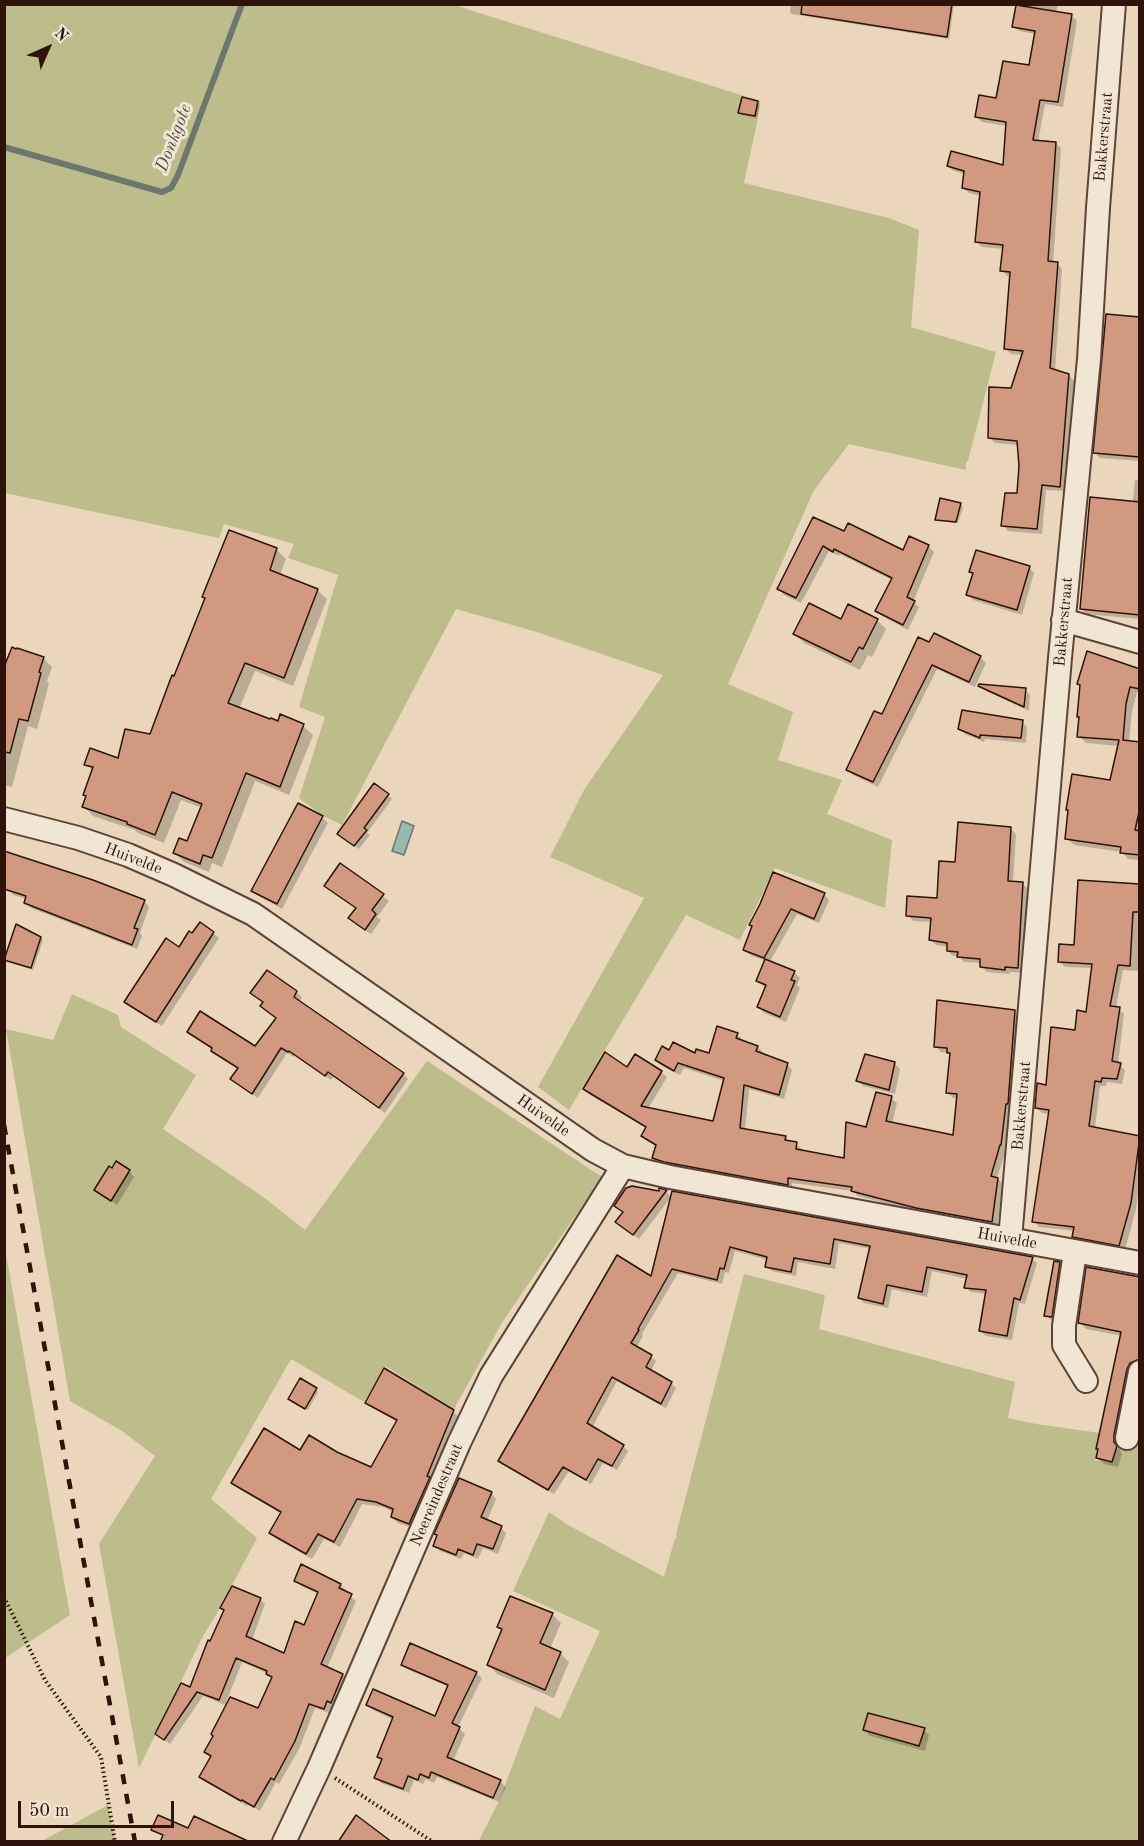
<!DOCTYPE html>
<html>
<head>
<meta charset="utf-8">
<style>
  body { margin:0 }
  #map { position:relative; width:1144px; height:1846px; overflow:hidden; background:#ead7bb; font-family:"Old Standard TT",serif }
  canvas { display:block }
  .frame { position:absolute; inset:0; border:6px solid #2d1309; pointer-events:none }
  .north { position:absolute; left:18px; top:18px; width:60px; height:60px; -webkit-text-stroke:4px #f1e5d3; paint-order:stroke; rotate:45deg; font-size:16px; font-weight:700; line-height:24px; text-align:center; color:#2d1309 }
  .north::after { content:''; display:block; margin:auto; width:21px; height:27px; background:#2d1309; clip-path:polygon(50% 0,100% 100%,50% 72%,0 100%) }
  .scale { position:absolute; left:18px; top:1801px; width:156px; height:27px; box-sizing:border-box; border:3px solid #2d1309; border-top:0; padding-left:8px; font-size:18px; line-height:21px; white-space:nowrap; color:#2d1309; -webkit-text-stroke:4px #f1e5d3; paint-order:stroke }
</style>
</head>
<body>
<div id="map">
<canvas width="1144" height="1846"></canvas>
<div class="frame"></div>
<div class="north">N</div>
<div class="scale">50 m</div>
</div>
<script>
const g = document.querySelector('canvas').getContext('2d');
g.lineJoin = 'round';
function fill(path, color) { g.fillStyle = color; g.fill(path, 'evenodd'); }
function strokePath(path, color, width, dash) { g.strokeStyle = color; g.lineWidth = width; g.lineCap = dash ? 'butt' : 'round'; g.setLineDash(dash || []); g.stroke(path); }
function write(font, color, halo, rows, align = 'center') {
  g.font = font + ' "Old Standard TT",serif'; g.lineWidth = 6; g.setLineDash([]); g.textBaseline = 'middle'; g.strokeStyle = halo; g.fillStyle = color; for (const [text, x, y, turn = 0] of rows) {
    g.save(); g.translate(x, y); g.rotate((+turn || 0) * Math.PI / 180); g.textAlign = isNaN(turn) ? turn : align; if (halo) g.strokeText(text, 0, 0); g.fillText(text, 0, 0); g.restore();
  }
}
fill(new Path2D(`
  M5 5H454L760 101 757 123 744 183 889 218 919 230 911 327 996 352 968 461H966V470L849 444 814 490 728 684 793 712 778 760 842 780 827 814 892 840 885 908 775 868 740 940 686 915 569 1110 538 1087 644 898 550 857 584 790 663 675 537 632 456 609 342 825 323 816 299 798 325 717 299 707 338 575 288 558 294 544 224 524 219 538 5 493Z
  M72 994 118 1015 121 1027 196 1075 163 1129 262 1196 305 1230 427 1061 602 1177 503 1321 454 1409 385 1366 364 1402 291 1359 211 1499 257 1538 220 1608 202 1638 139 1768 99 1544 155 1456 122 1431 70 1401 6 1029 53 1040Z
  M4 1243 70 1615 5 1658H4Z
  M744 1274 825 1295 819 1329 1015 1382 1008 1418 1036 1424 1100 1433 1095 1461H1098L1099 1459C1113 1450 1123 1445 1139 1447V1841L478 1842 499 1801 535 1706 560 1719 600 1631 513 1591 549 1512 568 1525 664 1577 674 1542 677 1536 676 1534Z
  M108 1805 115 1841H42Z`), '#bdbc8b');
const water = new Path2D(`
  M402 821 414 826 404 855 392 851Z`);
fill(water, '#98baae');
strokePath(water, '#6d776c', 1.5);
fill(new Path2D(`
  M791 4H954L949 39 792 14 790 12Z
  M1018 4H1058L1056 13 1072 16 1077 21 1063 107 1045 104 1038 142 1055 143 1061 148 1053 263 1057 264 1062 269 1055 371 1069 375 1074 381 1065 491 1046 490 1042 534 1008 531 1003 525 1018 494 1021 466 1019 445 995 443 989 437 1012 390 1023 355 1011 354 1006 349 1011 276H1007L1002 270 1004 249 982 247 976 242 981 196 969 193 963 187 965 174 954 171 948 166 1005 167 1007 126 982 122 977 117 1030 67 1036 34 1019 31 1014 26Z
  M757 102 760 105 757 118 742 115 740 112Z
  M1140 319V461L1100 458 1095 453Z
  M1135 480H1140V619L1086 614 1081 609 1136 503 1133 501Z
  M960 504 963 507 958 523 939 521 936 519Z
  M814 519 845 533 903 552 928 546 934 552 913 602 919 607 908 630 882 616 877 610 892 580 840 554 839 556 829 551 801 603 784 595 779 589Z
  M229 532 277 550 286 559 280 575 317 590 327 599 293 686 255 671 239 709 278 723 281 716 303 726 313 735 289 795 255 781 222 867 212 863 209 872 184 862 175 853 188 843 202 808 181 800 164 843 138 833 135 830 93 816 84 807 93 771 86 764 119 760 150 736 207 599Z
  M1029 567 1034 573 1022 615 973 600 968 595 974 574 971 571Z
  M877 620 886 629 872 657 868 655 860 670 804 643 795 634 841 621Z
  M930 644 980 657 986 663 975 687 937 669 878 787 853 775 848 769Z
  M43 658 52 667 47 681 49 683 37 729 28 726 12 787 4 785V672Z
  M1140 673V693L1137 692 1132 711 1129 742 1140 743V860L1128 859 1122 852 1074 845 1067 838 1111 782 1119 746 1086 743 1079 736 1081 719 1078 717 1081 687 1078 684Z
  M980 686 1025 690 1030 695 1029 711 986 691Z
  M1022 722 1027 727 1026 743 985 739 984 742 965 734 960 729Z
  M388 795 392 799 367 833 370 835 359 849 344 838Z
  M322 817 328 823 282 909 259 896 253 891Z
  M1011 829 1016 834 1013 883 1023 884 1028 889 1022 973 1010 972V974L987 972 981 966V963L964 962 959 956H953L948 951V947L936 945 931 940 932 922 913 921 908 915 938 899 956 863Z
  M340 865 389 901 377 917 381 920 371 934 356 924 357 909 331 891Z
  M1140 886V971L1123 970 1116 1008 1119 1009 1124 1014 1118 1064 1125 1070 1122 1084 1107 1082 1106 1086H1100L1095 1128 1140 1138V1180L1136 1209 1125 1250 1079 1242 1074 1236 1075 1231 1039 1227 1034 1221 1049 1114 1042 1113 1036 1107 1076 1032 1087 1013 1093 968 1065 967 1059 961Z
  M9 890 144 901 149 907 140 933 142 936 137 949 31 908 26 902 27 899 13 895Z
  M824 894 829 900 819 923 797 914 769 963 794 972 800 978 797 985 800 988 786 1022 764 1013 759 1007 766 988 758 981 766 961 750 955 745 950 754 927 751 924Z
  M213 933 219 938 162 1026 131 1007 126 1002 192 935Z
  M41 938 43 940 33 970 8 962 6 960Z
  M267 972 297 992 302 998 299 1002 403 1074 408 1079 385 1113 334 1076 331 1080 295 1055 294 1057 287 1053 258 1098 232 1079 239 1069 218 1056 213 1050V1049L189 1031 256 1048 277 1018 262 1006 264 1003Z
  M1014 1011 1020 1017 1006 1150 997 1178 1003 1184 997 1227 923 1213 858 1196 853 1191 792 1183 793 1189 671 1167 659 1163 654 1157 657 1146 643 1136 647 1128 590 1095 585 1089 628 1069 661 1072 667 1077 648 1109 714 1123 724 1081 684 1068 680 1075 662 1066 657 1060 670 1052 695 1055H710L737 1034 743 1040 742 1042 757 1047 763 1052 762 1055 787 1064 792 1070 784 1099 749 1089 745 1130 785 1138 789 1142 796 1144 802 1149 801 1152 845 1160 891 1098 897 1103 892 1124 954 1137 958 1098H953L947 1092 951 1055 949 1053 941 1052 935 1046Z
  M894 1063 900 1069 895 1094 863 1086 858 1081Z
  M129 1171 134 1177 117 1205 96 1190Z
  M660 1190 666 1191 671 1197 639 1239 623 1227 624 1213 616 1206 660 1192Z
  M673 1193 1032 1259 1037 1263 1025 1304 1019 1303 1012 1340 986 1336 980 1331 987 1294 971 1292 966 1287 967 1279 932 1271 927 1297 892 1289 888 1308 864 1303 859 1298 871 1249 839 1243 835 1269 798 1262 796 1276 772 1271 767 1266 768 1260 735 1251 729 1273 725 1272 722 1284 678 1273 642 1334 643 1336 636 1348 651 1356 656 1361 651 1371 671 1383 676 1388 666 1408 617 1381 592 1428 623 1446 628 1451 617 1470 603 1463 591 1484 569 1471 554 1494 504 1465 499 1460 652 1278Z
  M1059 1263 1065 1269 1057 1322 1052 1321 1046 1315Z
  M1140 1278V1367L1120 1443V1450L1122 1454 1118 1467 1104 1464 1097 1457 1099 1450 1098 1449 1122 1336 1086 1329 1080 1322Z
  M316 1389 318 1392 308 1410 290 1399Z
  M367 1402 453 1412 459 1417 415 1529 398 1523 392 1517 394 1512 383 1507 362 1504 340 1547 324 1539 312 1559 277 1539 271 1533 282 1514 239 1489 233 1483 300 1452 336 1453 371 1469 397 1422 373 1408Z
  M491 1493 496 1499 487 1521 501 1528 506 1533 498 1554 483 1548 478 1559 464 1553 461 1559 440 1551 434 1545 438 1536Z
  M296 1581 340 1585 346 1590 345 1593 356 1601 327 1668 343 1675 348 1680 336 1707 332 1706 329 1713 315 1708 300 1747 279 1784 276 1782 260 1811 248 1804 247 1806 206 1782 201 1777 212 1758 206 1752 259 1710 273 1680 267 1673 242 1662 225 1705 203 1696 170 1744 157 1734 190 1689 225 1611 222 1608 260 1599 265 1604 252 1640 285 1655 304 1627 319 1594 301 1586Z
  M552 1614 561 1623 550 1649 560 1653 569 1662 554 1698 497 1674 489 1665 503 1630 499 1626Z
  M403 1664 476 1673 482 1678 458 1727 465 1734 453 1761 500 1781 506 1787 499 1802 437 1777 434 1783 426 1779 423 1784 414 1780 409 1793 381 1783 376 1778 383 1760 379 1756 394 1720 373 1710 368 1705 436 1718 449 1687 409 1670Z
  M865 1730H924L929 1735 925 1751 870 1736Z`), '#0003');
strokePath(new Path2D(`
  M4 147 162 192 171 188 178 175 242 4`), '#6d776c', 6);
const building = new Path2D(`
  M802 4H952L947 37 801 14Z
  M1016 5 1072 14 1058 102 1040 100 1033 140 1056 142 1048 261 1058 262 1050 368 1069 374 1060 487 1042 485 1037 529 1001 526 1005 493H1017L1019 466 1017 441 988 438 989 387 1011 388 1023 351 1004 349 1010 272 1000 271 1003 245 975 242 980 192 962 188 964 171 947 166 951 151 1003 165 1006 122 975 117 979 95 996 98 1003 61 1029 65 1035 31 1012 27Z
  M742 97 758 101 755 116 738 113Z
  M1106 314 1140 317V457L1093 453Z
  M1090 497 1140 502V615L1080 609Z
  M940 498 961 503 956 522 935 520Z
  M813 517 844 531 848 523 903 550 909 536 929 545 907 597 915 601 903 625 875 611 892 578 834 549 833 552 823 546 796 598 777 589Z
  M229 530 277 548 270 570 318 589 284 678 245 663 228 703 270 719 271 718 278 721 280 714 304 724 280 787 246 773 212 858 203 855 200 864 173 853 179 838 187 841 202 804 172 792 155 835 127 824V822L82 807 86 796 83 795 93 767 84 765 90 748 118 758 125 729 150 734 172 675 174 676 205 598 202 597Z
  M976 550 1030 566 1017 610 966 595 973 573 969 572Z
  M809 603 841 619 848 604 878 619 863 649 859 647 851 662 793 634Z
  M934 633 981 656 969 682 932 665 873 782 846 770 874 711 882 714 918 637 929 642Z
  M12 647 16 649 17 648 44 657 39 672 41 673 28 721 19 719 10 753 4 752V667Z
  M1087 651 1140 669V689L1130 687 1126 704 1123 740 1140 742V808L1135 830 1140 831V855L1120 853 1121 847 1065 839 1068 810H1066L1072 774 1110 780 1119 740 1077 737 1079 717H1077L1080 685 1077 684Z
  M979 684 1026 688 1024 707 978 686Z
  M962 710 1023 720 1021 738 980 735V738L958 729Z
  M374 783 389 794 364 828 367 830 354 846 337 834Z
  M298 803 323 816 277 904 251 891Z
  M958 822 1011 827 1008 881 1023 882 1018 968 1005 967V970L980 967V959L957 957 958 952 947 951V943L929 940 931 918 906 916 907 896 937 898 939 861 955 862Z
  M4 851 93 880 145 900 134 928 138 929 132 945 24 903 26 896 4 889Z
  M340 863 384 894 372 910 376 914 365 930 348 918 356 908 324 886Z
  M773 872 825 893 814 919 791 909 764 958 743 950 752 926 749 925 760 904Z
  M1078 880 1140 884V912H1133L1130 966 1118 965 1110 1006 1120 1007 1112 1061 1121 1063 1117 1079 1102 1078 1101 1082 1095 1081 1089 1126 1140 1136 1131 1203 1119 1246 1072 1237 1074 1227 1032 1222 1049 1110 1035 1108 1037 1083 1046 1085 1051 1027 1075 1030 1077 1010 1086 1012 1092 964 1058 962 1059 944 1074 945Z
  M200 922 214 932 156 1022 124 1002 166 938 179 947 189 931 192 933Z
  M16 924 41 937 31 968 4 960Z
  M765 959 795 971 791 980 795 981 780 1017 757 1007 766 985 756 981Z
  M267 970 297 991 294 997 404 1073 379 1108 328 1072 325 1076 289 1051 288 1052 281 1048 252 1094 230 1079 238 1068 211 1051 212 1048 187 1032 200 1011 255 1046 276 1018 260 1006 263 1002 250 993Z
  M937 1000 1015 1010 1008 1104H1006L1001 1145H1000L991 1176 998 1178 992 1222 916 1208 851 1191 852 1187 788 1178V1185L664 1162 652 1158 656 1145 641 1136 646 1127 583 1089 605 1052 627 1067 635 1054 662 1071 641 1106 713 1121 724 1078 678 1063 674 1071 655 1060 662 1046 669 1050 673 1042 695 1053 696 1049 709 1053 717 1026 738 1033 736 1038 758 1046 756 1051 788 1063 779 1095 744 1085 740 1128 786 1136 785 1140 797 1142 796 1149 844 1158 846 1122 866 1127 876 1092 892 1096 886 1121 953 1135 957 1094 946 1093 950 1053H947V1048L934 1047Z
  M865 1054 895 1062 889 1090 856 1081Z
  M116 1161 130 1170 111 1201 94 1190 109 1166 112 1168Z
  M632 1186 659 1191V1188L667 1190 633 1235 615 1222 623 1212 614 1206 626 1188Z
  M672 1191 1033 1257 1020 1300 1014 1298 1007 1336 979 1331 986 1290 964 1288 967 1275 927 1267 922 1292 887 1285 883 1304 858 1298 870 1246 834 1239 830 1264 794 1258 791 1272 765 1267 767 1257 730 1247 724 1269 720 1268 717 1280 672 1269 638 1329 639 1330 631 1343 652 1355 646 1367 672 1382 661 1404 612 1377 587 1423 624 1445 612 1466 598 1459 586 1480 563 1467 548 1490 498 1461 617 1255 651 1276Z
  M1054 1261 1060 1262 1052 1317 1044 1316Z
  M1086 1267 1140 1277V1359L1130 1363 1127 1369 1114 1435V1442L1117 1446 1112 1462 1096 1458 1098 1449H1096L1121 1332 1078 1323Z
  M384 1368 454 1410 427 1476 430 1477 409 1524 391 1517 393 1509 376 1502 357 1499 334 1542 318 1534 306 1554 269 1533 281 1512 231 1483 264 1428 300 1450 309 1435 337 1452 371 1467 397 1420 365 1403Z
  M300 1378 317 1388 305 1409 288 1399Z
  M459 1478 492 1492 481 1517 502 1526 493 1549 477 1544 473 1555 458 1549 456 1555 433 1546 437 1535 434 1534Z
  M301 1564 341 1584 339 1588 352 1594 321 1664 343 1674 331 1703 327 1701 324 1709 309 1704 295 1741 274 1780 271 1778 254 1807 242 1800 241 1801 199 1777 211 1756 204 1752 213 1736 211 1734 230 1697 258 1708 272 1677 266 1674 267 1671 236 1658 219 1700 197 1692 164 1740 155 1734 181 1683 190 1687 208 1640 210 1641 224 1610 220 1608 232 1586 261 1598 246 1636 284 1653 295 1621 304 1625 318 1592 294 1581Z
  M510 1596 553 1613 540 1643 561 1652 545 1690 487 1665 502 1629 497 1627Z
  M410 1643 477 1672 452 1723 460 1727 447 1757 501 1780 493 1798 431 1772 429 1778 420 1774 418 1780 408 1776 403 1789 374 1778 382 1759 377 1757 393 1717 366 1705 373 1689 435 1716 448 1685 401 1665Z
  M868 1713 925 1728 919 1746 863 1730Z
  M158 1815 188 1828 194 1816 250 1842H160L163 1835 151 1830Z
  M356 1815 392 1842H338Z`);
fill(building, '#d29981');
strokePath(building, '#2d1309', 1.5);
const minor = new Path2D(`
  M1063 620 1140 642
  M4 819 78 838 128 855 174 875 253 914 593 1150 623 1166 670 1177 1140 1263
  M1010 1239 1060 658 1089 359 1098 208 1114 4
  M1075 1252 1064 1326V1345L1086 1381
  M1127 1438 1140 1372
  M284 1842 319 1768 459 1443 491 1376 623 1166`);
strokePath(minor, '#5c4436', 26);
strokePath(new Path2D(`
  M4 1597 45 1680 101 1757 115 1842
  M335 1778 433 1842`), '#2d1309', 4, [1.5, 3]);
strokePath(minor, '#f1e5d3', 22);
strokePath(new Path2D(`
  M4 1125 135 1842`), '#2d1309', 4.5, [10, 10]);
write('16px', '#2d1309', '#f1e5d3', [
  ["Bakkerstraat",1104,137,-85],
  ["Bakkerstraat",1064,622,-85],
  ["Huivelde",133,859,21],
  ["Bakkerstraat",1022,1106,-85],
  ["Huivelde",543,1116,35],
  ["Huivelde",1007,1239,10],
  ["Neereindestraat",437,1495,-67]
]);
write('italic 18px', '#524d43', '#f1e5d3', [
  ["Donkgote",174,138,-69]
]);
</script>
</body>
</html>
